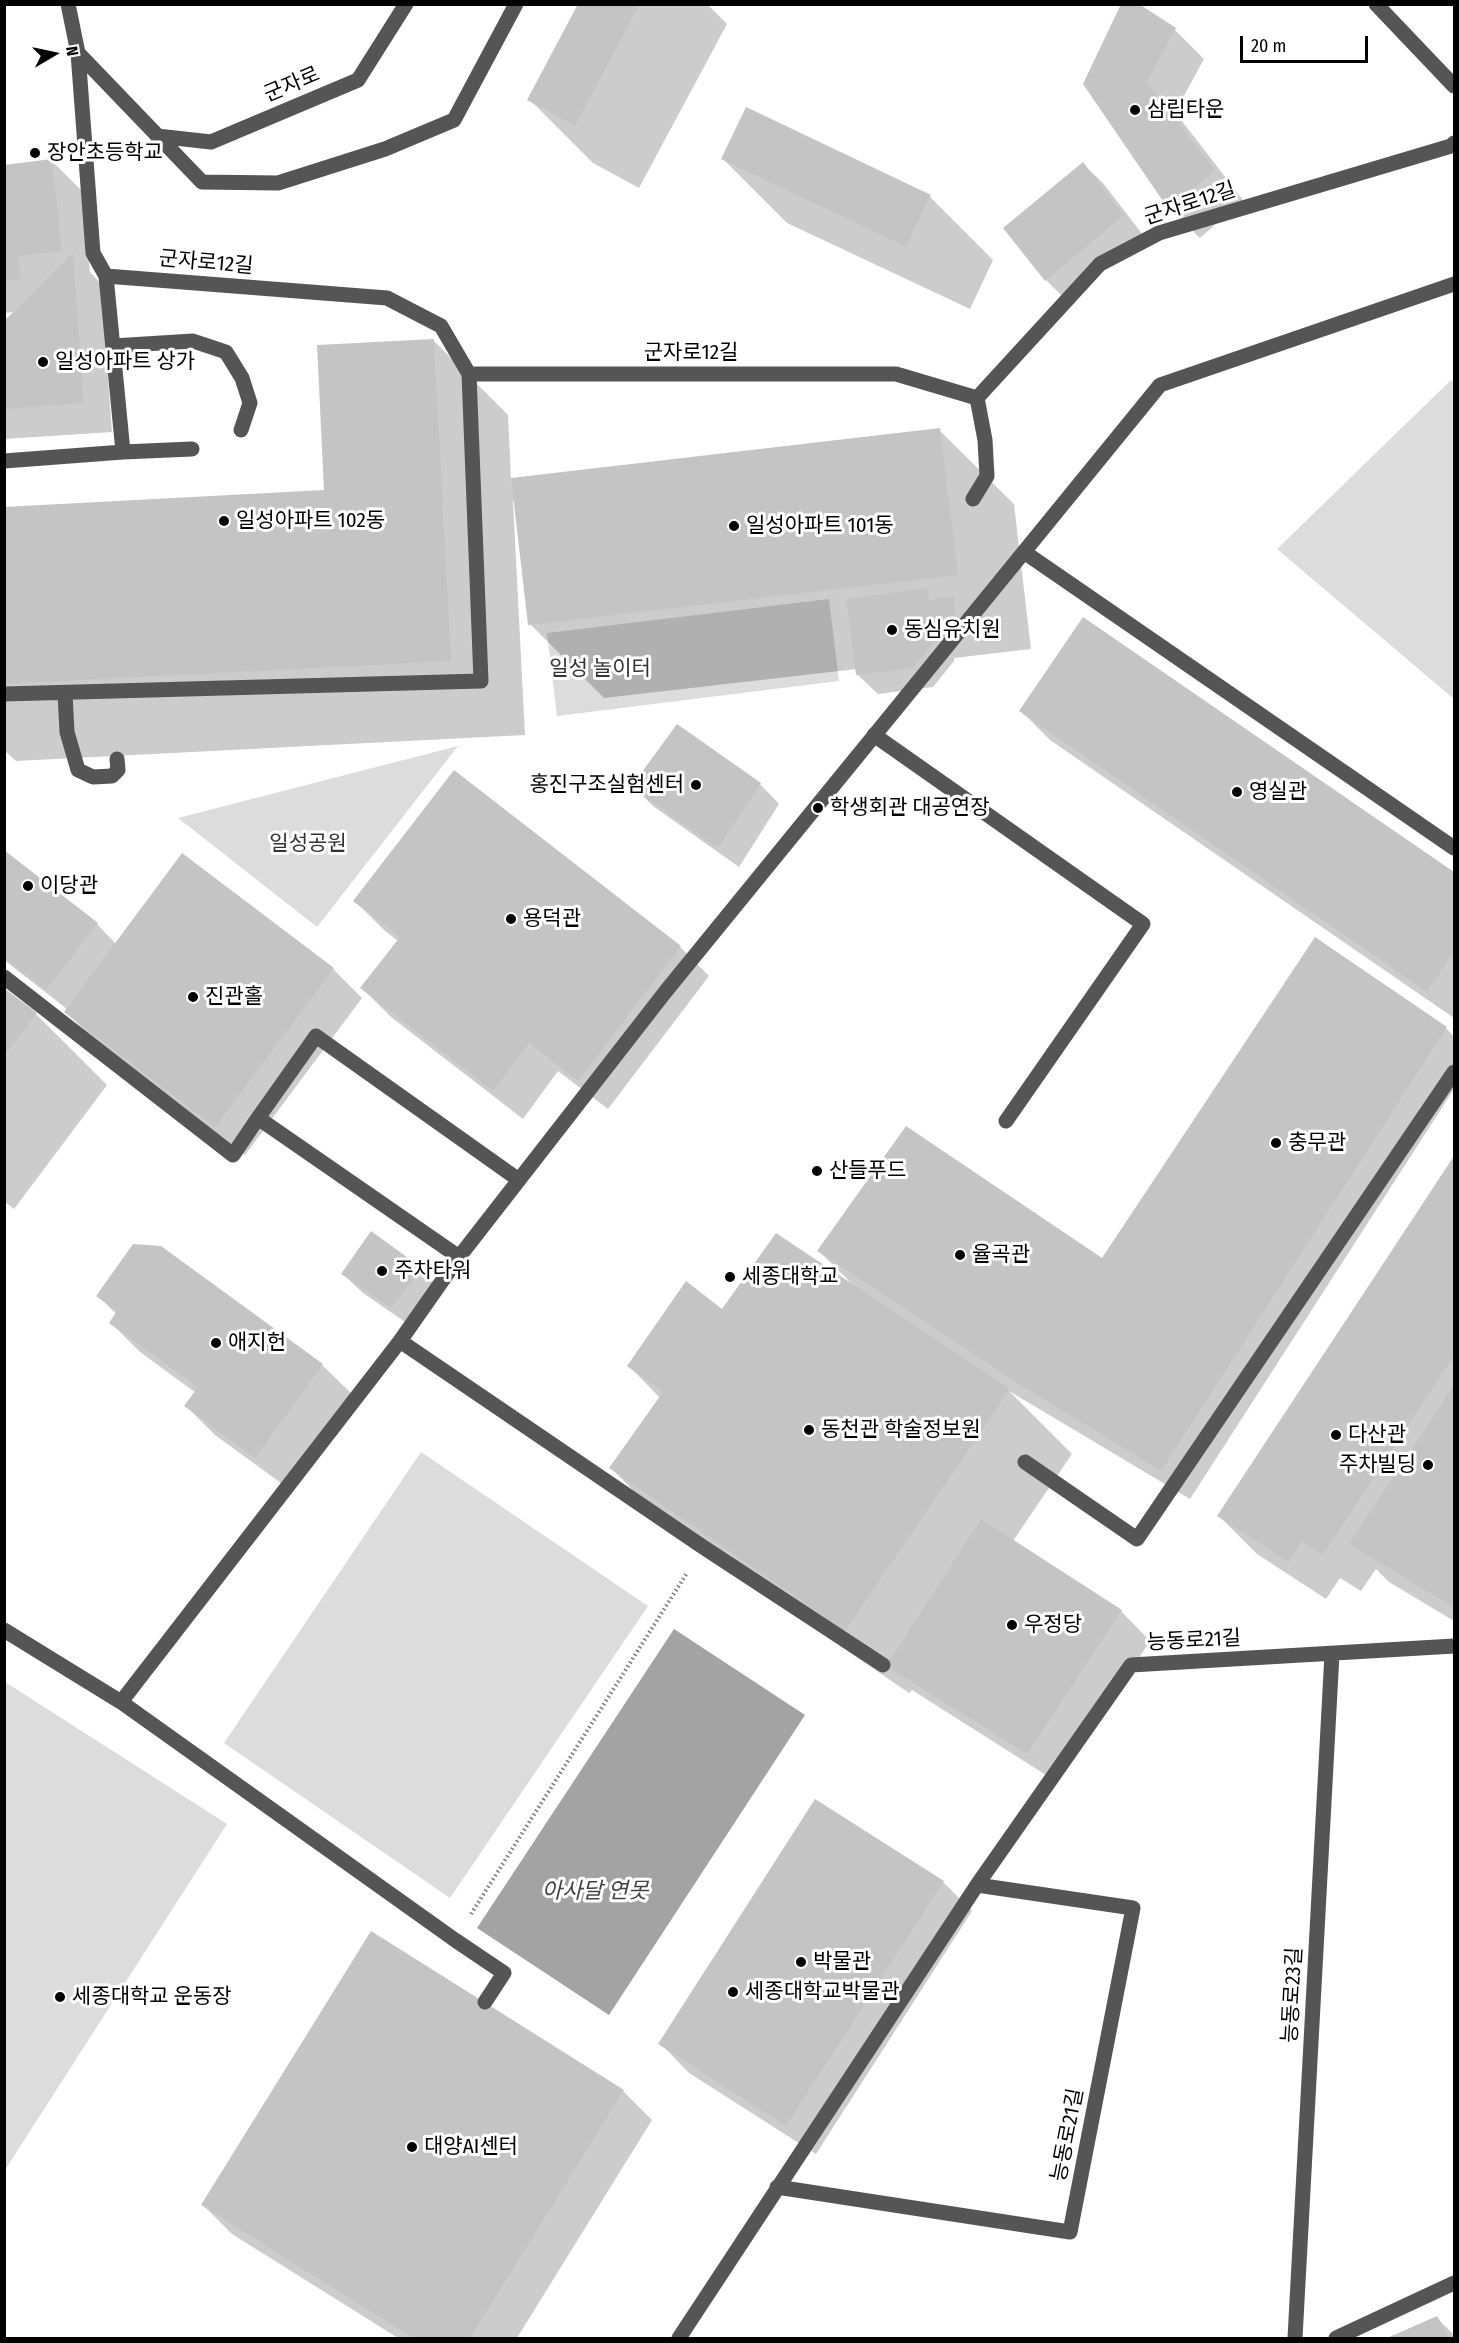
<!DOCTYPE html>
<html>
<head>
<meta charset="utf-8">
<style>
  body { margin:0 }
  #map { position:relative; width:1459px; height:2343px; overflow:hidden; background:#fff; font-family:"Fira Sans Condensed",sans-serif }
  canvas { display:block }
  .frame { position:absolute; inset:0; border:6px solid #000; pointer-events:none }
  .north { position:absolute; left:24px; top:24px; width:60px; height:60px; -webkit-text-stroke:4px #fff; paint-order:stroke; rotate:81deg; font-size:16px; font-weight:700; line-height:24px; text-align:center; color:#000 }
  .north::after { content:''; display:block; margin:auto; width:21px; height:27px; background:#000; clip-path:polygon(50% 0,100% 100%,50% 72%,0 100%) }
  .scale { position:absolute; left:1240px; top:36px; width:128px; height:27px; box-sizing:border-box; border:3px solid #000; border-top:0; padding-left:8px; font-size:18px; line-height:21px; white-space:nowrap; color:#000; -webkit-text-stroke:4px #fff; paint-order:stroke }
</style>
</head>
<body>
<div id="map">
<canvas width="1459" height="2343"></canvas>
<div class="frame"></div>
<div class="north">N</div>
<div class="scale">20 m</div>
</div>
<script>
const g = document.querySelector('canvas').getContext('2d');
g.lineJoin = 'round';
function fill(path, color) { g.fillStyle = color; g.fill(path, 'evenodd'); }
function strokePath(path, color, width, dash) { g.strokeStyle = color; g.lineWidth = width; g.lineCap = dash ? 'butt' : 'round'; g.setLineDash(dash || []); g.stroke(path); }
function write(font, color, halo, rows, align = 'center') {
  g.font = font + ' "Fira Sans Condensed","Noto Sans KR",sans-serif'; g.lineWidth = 6; g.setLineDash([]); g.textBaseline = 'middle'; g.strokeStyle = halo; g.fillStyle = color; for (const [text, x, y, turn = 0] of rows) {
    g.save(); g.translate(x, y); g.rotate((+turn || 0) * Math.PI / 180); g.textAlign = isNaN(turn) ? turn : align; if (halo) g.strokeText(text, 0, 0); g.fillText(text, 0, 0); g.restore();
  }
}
fill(new Path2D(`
  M1451 380 1454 384V699L1277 549Z
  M829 599 839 681 557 716 547 633Z
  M458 746 317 927 178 818Z
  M421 1452 648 1606 450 1898 224 1743Z
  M5 1682 227 1824 5 2170Z`), '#dcdcdc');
fill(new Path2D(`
  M674 1629 805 1715 609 2015 477 1928Z`), '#a3a3a3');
fill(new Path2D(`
  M580 4H707L727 24 639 188 593 163 529 99Z
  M1175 30 1204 59 1175 112 1243 200 1200 238 1170 209 1085 84Z
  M723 159 930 197 993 260 970 309 787 223Z
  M52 161 81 190 90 272 101 284 112 432 4 439V323L16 312 4 313V167Z
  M1083 164 1103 183 1143 235 1066 300 1046 280Z
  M434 341 508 415 511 479 939 430 1014 504 1031 649 954 658V661L933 687 878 694 858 675 857 669 604 698 530 624 515 501H513L525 735 16 761 4 750V508L325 492Z
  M1083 619 1454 874V1018L1050 740 1021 711Z
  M760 784 779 804 739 867 653 806 633 786Z
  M4 852 97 924 116 944 333 969 362 998 245 1155 95 1041 66 1012 67 1009 4 960Z
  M355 901 680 947 709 976 608 1109 558 1071 523 1119 391 1017 362 988 398 941 384 930Z
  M4 990 36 1014 107 1085 14 1209 4 1201Z
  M1446 1028 1454 1037V1089L1190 1499 1009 1391 1072 1454 1013 1541 1121 1611 1150 1641 1057 1782 912 1690 909 1693 674 1532 611 1468 660 1398 629 1366 723 1311 853 1285 819 1251 1102 1260Z
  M1454 1158V1621L1389 1582 1376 1569 1361 1591 1340 1578 1326 1599 1257 1554 1219 1516Z
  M372 1233 421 1270 441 1289 411 1326 363 1293 343 1274Z
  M98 1296 322 1365 352 1394 285 1486 215 1435 186 1406 196 1393 140 1352 111 1323 117 1315Z
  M943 1882 972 1911 816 2154 689 2073 660 2043Z
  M623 2091 652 2120 517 2338H398L232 2234 203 2205Z
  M1437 2318 1454 2335V2338H1391Z`), '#0003');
fill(new Path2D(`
  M578 4H640L575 126 527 100Z
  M1121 4H1139L1176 28 1147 82 1215 170 1169 210 1083 84Z
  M746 107 931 195 906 247 721 159Z
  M52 159 62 251 18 256 21 279 4 281V165Z
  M1083 162 1124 215 1045 281 1003 228Z
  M73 253 84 403 4 409V321Z
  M434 339 451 661 4 684V507L324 490 317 345Z
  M940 428 958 575 528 625 511 478Z
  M928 588 929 600 954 596 956 616 932 619 935 641 913 668 856 675 846 599Z
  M1083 617 1454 872V951L1427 992 1019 711Z
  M677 724 761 783 718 848 631 787Z
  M454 770 681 946 578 1081 529 1043 493 1091 360 988 400 937 353 901Z
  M4 850 98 923 46 990 4 958Z
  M182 853 334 968 215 1127 64 1012Z
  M1315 937 1447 1027 1161 1471 1019 1384 817 1251 906 1126 1102 1258Z
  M4 988 37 1013 4 1056Z
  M1454 1156V1355L1323 1555 1302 1541 1288 1562 1217 1516Z
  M371 1231 422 1268 391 1308 341 1274Z
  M776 1233 1010 1389 845 1631 609 1468 663 1392 627 1366 686 1281 722 1309Z
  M133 1244 161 1246 323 1364 255 1458 184 1406 198 1387 109 1323 117 1311 96 1296Z
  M1454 1385V1601L1451 1606 1349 1544Z
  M981 1519 1122 1610 1027 1754 886 1666Z
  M815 1799 944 1881 786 2126 658 2044Z
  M371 1931 624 2090 470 2338H413L201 2205Z
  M1437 2316 1450 2338H1387Z`), '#c4c4c4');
strokePath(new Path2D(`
  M471 1914 687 1573`), '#777', 4, [1.5, 3]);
strokePath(new Path2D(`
  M1376 4 1454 86
  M78 53 202 182 278 183 385 149 454 120 516 4
  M157 136 211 142 358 80 406 4
  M106 276 387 298 441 326 469 374H896L977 398 1100 264 1159 233 1451 146 1454 143
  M113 346 193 341 226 352 242 378 250 403 241 430
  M123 452 192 449
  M4 461 123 452 106 276 93 253 78 53 68 4
  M973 499 987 476 985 440 977 398
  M1024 552 1454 848
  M65 693 67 732 78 770 93 777 112 776 118 770 117 759
  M4 694 481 681 469 374
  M874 735 1143 924 1006 1121
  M4 977 233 1155 258 1118 459 1257
  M258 1118 316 1036 519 1180
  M400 1341 703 1547 883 1665
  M1025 1462 1137 1539 1454 1072
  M4 1630 121 1702 400 1341 459 1257 666 991 1160 385 1454 284
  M121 1702 455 1940 504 1973 485 2002
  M777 2187 1070 2232 1133 1908 977 1885
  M679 2338 977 1885 1131 1665 1454 1646
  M1295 2338 1332 1654
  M1336 2338 1454 2283`), '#555', 15);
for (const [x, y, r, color] of [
  [1135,110,6,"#000"],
  [35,153,6,"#000"],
  [43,362,6,"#000"],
  [224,521,6,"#000"],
  [734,526,6,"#000"],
  [892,630,6,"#000"],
  [696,785,6,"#000"],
  [1237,792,6,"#000"],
  [818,808,6,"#000"],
  [28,886,6,"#000"],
  [511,919,6,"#000"],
  [193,997,6,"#000"],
  [1276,1143,6,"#000"],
  [817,1171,6,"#000"],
  [960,1255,6,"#000"],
  [382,1271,6,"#000"],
  [730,1277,6,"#000"],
  [216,1343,6,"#000"],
  [809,1430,6,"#000"],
  [1336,1435,6,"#000"],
  [1428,1465,6,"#000"],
  [1012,1625,6,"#000"],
  [801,1962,6,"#000"],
  [733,1992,6,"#000"],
  [60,1997,6,"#000"],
  [412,2147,6,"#000"]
]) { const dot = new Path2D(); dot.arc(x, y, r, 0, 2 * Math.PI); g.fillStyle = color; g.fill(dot); strokePath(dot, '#fff', 2); }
write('21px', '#000', '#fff', [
  ["군자로",292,85,-23],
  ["군자로12길",1190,204,-18],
  ["군자로12길",206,263,5],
  ["군자로12길",691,353],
  ["능동로21길",1194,1641,-3],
  ["능동로23길",1293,1995,-87],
  ["능동로21길",1068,2135,-79]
]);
write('21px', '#000', '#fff', [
  ["삼립타운",1147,110],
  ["장안초등학교",47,153],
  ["일성아파트 상가",55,362],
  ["일성아파트 102동",236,521],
  ["일성아파트 101동",746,526],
  ["동심유치원",904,630],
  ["홍진구조실험센터",684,785,"right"],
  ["영실관",1249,792],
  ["학생회관 대공연장",830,808],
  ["이당관",40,886],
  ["용덕관",523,919],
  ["진관홀",205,997],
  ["충무관",1288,1143],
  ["산들푸드",829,1171],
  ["율곡관",972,1255],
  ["주차타워",394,1271],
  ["세종대학교",742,1277],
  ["애지헌",228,1343],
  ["동천관 학술정보원",821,1430],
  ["다산관",1348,1435],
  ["주차빌딩",1416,1465,"right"],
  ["우정당",1024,1625],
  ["박물관",813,1962],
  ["세종대학교박물관",745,1992],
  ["세종대학교 운동장",72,1997],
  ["대양AI센터",424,2147]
], 'left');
write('21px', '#333', '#fff', [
  ["일성 놀이터",600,669],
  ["일성공원",308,844]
]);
write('italic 22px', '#444', '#fff', [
  ["아사달 연못",595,1892]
]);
</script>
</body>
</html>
